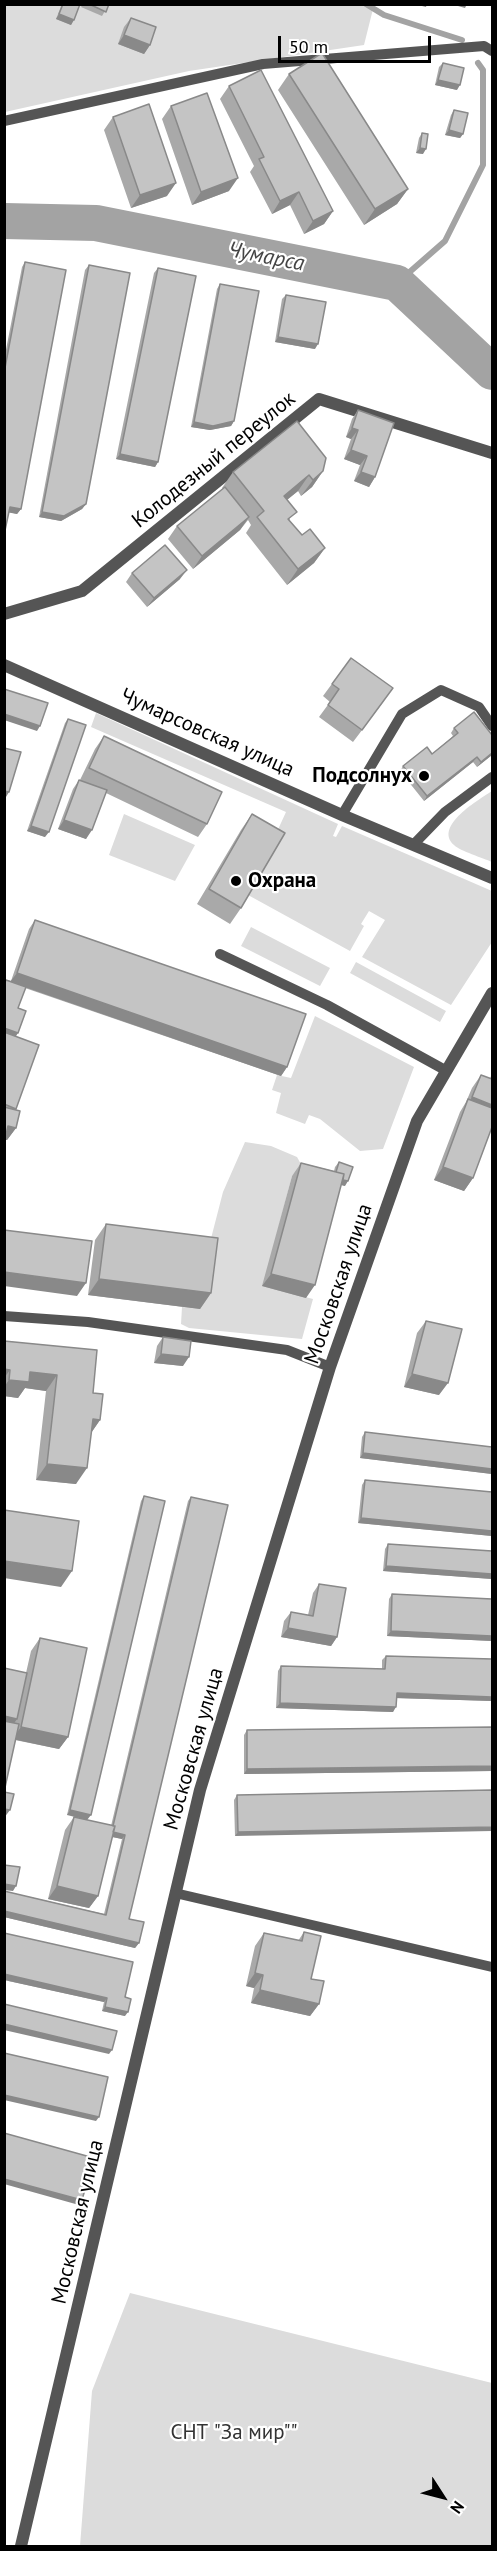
<!DOCTYPE html>
<html>
<head>
<meta charset="utf-8">
<style>
  body { margin:0 }
  #map { position:relative; width:497px; height:2551px; overflow:hidden; background:#fff; font-family:"PT Sans",sans-serif }
  canvas { display:block }
  .frame { position:absolute; inset:0; border:6px solid #000; pointer-events:none }
  .north { position:absolute; left:413px; top:2467px; width:60px; height:60px; -webkit-text-stroke:4px #fff; paint-order:stroke; rotate:126deg; font-size:16px; font-weight:700; line-height:24px; text-align:center; color:#000 }
  .north::after { content:''; display:block; margin:auto; width:21px; height:27px; background:#000; clip-path:polygon(50% 0,100% 100%,50% 72%,0 100%) }
  .scale { position:absolute; left:278px; top:36px; width:153px; height:27px; box-sizing:border-box; border:3px solid #000; border-top:0; padding-left:8px; font-size:18px; line-height:21px; white-space:nowrap; color:#000; -webkit-text-stroke:4px #fff; paint-order:stroke }
</style>
</head>
<body>
<div id="map">
<canvas width="497" height="2551"></canvas>
<div class="frame"></div>
<div class="north">N</div>
<div class="scale">50 m</div>
</div>
<script>
const g = document.querySelector('canvas').getContext('2d');
g.lineJoin = 'round';
function fill(path, color) { g.fillStyle = color; g.fill(path, 'evenodd'); }
function strokePath(path, color, width, dash) { g.strokeStyle = color; g.lineWidth = width; g.lineCap = dash ? 'butt' : 'round'; g.setLineDash(dash || []); g.stroke(path); }
function write(font, color, halo, rows, align = 'center') {
  g.font = font + ' "PT Sans",sans-serif'; g.lineWidth = 4.5; g.setLineDash([]); g.textBaseline = 'middle'; g.strokeStyle = halo; g.fillStyle = color; for (const [text, x, y, turn = 0] of rows) {
    g.save(); g.translate(x, y); g.rotate((+turn || 0) * Math.PI / 180); g.textAlign = isNaN(turn) ? turn : align; if (halo) g.strokeText(text, 0, 0); g.fillText(text, 0, 0); g.restore();
  }
}
fill(new Path2D(`
  M4 5H374L364 45 189 71 5 112Z
  M96 713 338 824 333 836 336 837 342 826 492 891V942L451 1005 362 957 385 920 369 911 361 924 364 926 350 951 248 895 286 812 91 727Z
  M492 791V862C483 858 460 851 454 845 433 826 480 799 492 791Z
  M124 814 195 845 175 881 109 855Z
  M251 927 330 968 320 986 241 946Z
  M356 962 446 1011 440 1022 350 973Z
  M315 1016 414 1067 383 1149 360 1151 320 1119 309 1115 305 1124 276 1113 281 1093 272 1090 277 1075 291 1078Z
  M245 1142 271 1146 297 1157 302 1166 292 1176 263 1286 313 1299 302 1339 189 1328 181 1324 182 1307 200 1309 207 1254 223 1192Z
  M130 2293 492 2383V2546H80L92 2391Z`), '#dcdcdc');
strokePath(new Path2D(`
  M366 4 384 15 462 40
  M397 283 445 241 483 165V70L478 63`), '#a3a3a3', 6);
strokePath(new Path2D(`
  M4 221 96 223 397 283 492 372`), '#a3a3a3', 36);
strokePath(new Path2D(`
  M4 121 263 64 484 46 492 51
  M342 815 402 714 441 690 479 707 492 726
  M414 844 445 812 492 777
  M220 954 327 1005 445 1070
  M4 1316 88 1322 287 1350 330 1367
  M175 1893 492 1967`), '#555', 10);
strokePath(new Path2D(`
  M4 614 82 591 319 399 492 453
  M4 665 342 815 492 878
  M21 2546 200 1790 330 1367 417 1121 492 993`), '#555', 12);
fill(new Path2D(`
  M62 4H80L71 25 56 19Z
  M83 4H109L102 16 81 7Z
  M131 18 150 45 144 54 118 44 124 27Z
  M443 63 457 90 435 85 439 67Z
  M289 74 408 189 397 204 364 225 278 90Z
  M229 86 333 211 324 224 304 234 290 205 272 214 250 172 254 166 220 99Z
  M171 106 229 191 192 205 162 119Z
  M454 110 463 134 460 138 445 135 451 115Z
  M113 117 167 196 131 208 104 130Z
  M422 133 423 154 416 153 419 138Z
  M25 262 21 509 17 514 9 512 4 535V360L22 267Z
  M89 265 86 504 82 509 61 521 39 517 85 270Z
  M158 268V462L155 467 116 459 154 273Z
  M220 284 234 421 231 426 210 430 191 427 217 289Z
  M286 295 315 349 275 342 282 299Z
  M358 410 375 477 369 487 354 481 360 465 344 459 351 439 346 437 352 419Z
  M323 471 312 487 301 496 298 491 287 500 290 521 302 535 325 548 314 563 287 585 246 533 251 525 248 520 240 530 193 569 168 539 177 526 223 489 222 488 233 472Z
  M132 573 180 579 147 607 126 582Z
  M351 658 384 701 353 742 319 717 330 702 323 696Z
  M68 719 45 837 27 831 65 723Z
  M454 728 492 755 477 767 473 762 424 801 400 771 403 766 432 754 453 736 451 733Z
  M104 736 207 824 198 837 106 793 86 839 58 829 73 789 79 780H80L95 749Z
  M252 814 241 908 230 924 197 904 241 830Z
  M35 920 287 1067 281 1076 25 988 18 1008 16 1036V1128L7 1140H4V982L6 980 11 981 29 929Z
  M492 1073V1127L473 1178 464 1191 434 1180 460 1112 466 1102 472 1088 481 1075 490 1079Z
  M339 1162 345 1186 341 1185 306 1298 262 1286 292 1176 301 1163 334 1171 335 1167Z
  M106 1224 211 1293 200 1309 88 1295 95 1240Z
  M426 1321 439 1395 404 1387 417 1333Z
  M163 1337 183 1366 154 1363 157 1346Z
  M4 1341 93 1393 100 1420 91 1433 76 1484 36 1480 46 1391 25 1388 18 1398 4 1396Z
  M365 1432 492 1447V1474L360 1458 362 1437Z
  M365 1480 492 1492V1536L358 1523 362 1485Z
  M144 1496 91 1815H67L141 1501Z
  M191 1497 129 1919 139 1943 135 1948 4 1917V1891L104 1914 122 1839 112 1837 98 1896 89 1908 48 1899 65 1830 74 1817 111 1826 188 1501Z
  M388 1544 492 1551V1579L383 1571 385 1549Z
  M319 1584 337 1637 331 1646 281 1637 284 1621 291 1612 308 1615 313 1593Z
  M392 1594 492 1599V1641L387 1636 389 1599Z
  M40 1638 68 1737 59 1749 15 1740 4 1668 26 1673 31 1651Z
  M386 1656 492 1659V1701L397 1698 393 1712 276 1708 278 1671 281 1666 382 1669V1660Z
  M492 1727V1771L244 1774V1735L247 1730Z
  M492 1790 235 1836 234 1800 237 1795Z
  M304 1932 311 1979 319 2004 310 2016 251 2003 254 1988 246 1986 255 1946 264 1933 298 1941Z
  M4 1980 125 1997V2016L102 2011 104 2002Z`), '#a9a9a9');
fill(new Path2D(`
  M414 4H427L426 7Z
  M451 4H467L465 8Z
  M59 14 74 20 71 25 56 19Z
  M124 35 150 45 144 54 118 44Z
  M438 80 460 85 457 90 435 85Z
  M449 130 463 134 460 138 445 135Z
  M420 148 426 149 423 154 416 153Z
  M238 178 229 191 192 205 201 192Z
  M176 183 167 196 131 208 140 195Z
  M408 189 397 204 364 225 375 209Z
  M299 192 290 205 272 214 280 201Z
  M333 211 324 224 304 234 313 221Z
  M278 337 318 344 315 349 275 342Z
  M234 421 231 426 210 430 191 427 194 422Z
  M352 428 358 430 351 439 346 437Z
  M351 450 367 456 360 465 344 459Z
  M120 454 158 462 155 467 116 459Z
  M323 471 312 487 301 496 313 480Z
  M361 472 375 477 369 487 354 481Z
  M309 475 298 491 273 511 284 496Z
  M86 504 82 509 61 521 39 517 42 512Z
  M10 507 21 509 17 514 6 512Z
  M249 517 240 530 193 569 202 556Z
  M325 548 314 563 287 585 298 569Z
  M187 570 180 579 147 607 154 598Z
  M4 714 40 726 37 731 4 720Z
  M492 753V755L477 767 481 762Z
  M477 757 473 762 424 801 427 796Z
  M4 791 9 792 6 797 4 796Z
  M64 820 92 830 86 839 58 829Z
  M31 826 49 832 45 837 27 831Z
  M17 973 287 1067 281 1076 10 982Z
  M4 1028 18 1033 12 1042 4 1039Z
  M472 1097 492 1105V1121L466 1107Z
  M8 1126 16 1128 7 1140H4V1130Z
  M443 1167 473 1178 464 1191 434 1180Z
  M334 1177 348 1181 345 1186 331 1182Z
  M4 1272 86 1283 77 1296 4 1286Z
  M271 1274 315 1285 306 1298 262 1286Z
  M99 1279 211 1293 200 1309 88 1295Z
  M161 1354 189 1357 183 1366 154 1363Z
  M4 1369 10 1370 4 1378Z
  M30 1372 57 1375 46 1391 25 1388 18 1398 4 1396V1387L9 1380Z
  M412 1374 448 1383 439 1395 404 1387Z
  M93 1419 100 1420 89 1436Z
  M363 1453 492 1469V1474L360 1458Z
  M47 1464 87 1468 76 1484 36 1480Z
  M361 1518 492 1531V1536L358 1523Z
  M4 1561 72 1571 61 1587 4 1578Z
  M386 1566 492 1574V1579L383 1571Z
  M288 1628 337 1637 331 1646 281 1637Z
  M391 1631 492 1636V1641L387 1636Z
  M397 1693 492 1697V1701L394 1698Z
  M280 1703 396 1707 393 1712 276 1708Z
  M4 1716 17 1719 6 1735H4Z
  M21 1727 68 1737 59 1749 12 1739Z
  M492 1766V1771L244 1774 247 1769Z
  M4 1809 10 1810 4 1818Z
  M70 1810 91 1815 87 1820 67 1815Z
  M492 1827V1831L235 1836 238 1832Z
  M112 1832 125 1835 122 1839 108 1836Z
  M4 1884 16 1886 13 1891 4 1890Z
  M57 1886 98 1896 89 1908 48 1899Z
  M4 1911 139 1943 135 1948 4 1917Z
  M255 1973 263 1975 254 1988 246 1986Z
  M4 1974 107 1998 104 2002 4 1980Z
  M260 1990 319 2004 310 2016 251 2003Z
  M105 2007 128 2012 125 2016 102 2011Z
  M4 2024 112 2050 109 2054 4 2030Z
  M4 2095 99 2117 96 2121 4 2100Z
  M4 2179 82 2200 79 2205 4 2184Z`), '#898989');
const building = new Path2D(`
  M63 4H80L74 20 59 14Z
  M89 4H109L106 12Z
  M131 18 156 27 150 45 124 35Z
  M322 53 408 189 375 209 289 74Z
  M443 63 464 68 460 85 438 80Z
  M261 70 333 211 313 221 299 192 280 201 259 159 264 157 229 86Z
  M207 93 238 178 201 192 171 106Z
  M149 104 176 183 140 195 113 117Z
  M454 110 468 113 463 134 449 130Z
  M422 133 428 134 426 149 420 148Z
  M25 262 66 270 21 509 10 507 4 535V373Z
  M89 265 130 273 86 504 64 516 42 512Z
  M158 268 196 276 158 462 120 454Z
  M220 284 259 291 234 421 213 426 194 422Z
  M286 295 326 302 318 344 278 337Z
  M358 410 394 423 375 477 361 472 367 456 351 450 358 430 352 428Z
  M297 421 326 458 323 471 313 480 309 475 284 496 297 512 288 519 302 535 310 529 325 548 298 569 257 517 264 511 233 472Z
  M225 487 249 517 202 556 177 526Z
  M165 545 187 570 154 598 132 573Z
  M351 658 393 688 362 730 328 705 339 689 332 684Z
  M4 689 48 703 40 726 4 714Z
  M474 712 492 735V753L481 762 477 757 427 796 403 766 427 747 432 754 458 733 454 728Z
  M68 719 86 725 49 832 31 826Z
  M104 736 222 792 207 824 89 768Z
  M4 748 21 752 9 792 4 791Z
  M79 780 107 790 92 830 64 820Z
  M252 814 285 833 241 908 209 889Z
  M35 920 306 1014 287 1067 17 973Z
  M6 980 26 987 18 1008 26 1011 18 1033 4 1028V985Z
  M4 1032 39 1045 16 1109 4 1104Z
  M481 1075 492 1079V1105L472 1097Z
  M468 1099 492 1108V1127L473 1178 443 1167Z
  M4 1107 20 1111 16 1128 8 1126 6 1135 4 1134Z
  M339 1162 353 1167 348 1181 343 1180 344 1174 336 1172Z
  M301 1163 344 1174 315 1285 271 1274Z
  M106 1224 218 1238 211 1293 99 1279Z
  M4 1230 92 1241 86 1283 4 1272Z
  M426 1321 462 1329 448 1383 412 1374Z
  M163 1337 191 1341 189 1357 161 1354Z
  M4 1341 97 1350 93 1393 103 1394 100 1420 93 1419 87 1468 47 1464 57 1375 30 1372 29 1382 9 1380 10 1370 4 1369Z
  M365 1432 492 1447V1469L363 1453Z
  M365 1480 492 1492V1531L361 1518Z
  M144 1496 165 1501 91 1815 70 1810Z
  M191 1497 228 1505 129 1919 144 1922 139 1943 4 1911V1891L106 1915 125 1835 113 1832 115 1826H113Z
  M4 1510 79 1521 72 1571 4 1561Z
  M388 1544 492 1551V1574L386 1566Z
  M319 1584 346 1588 337 1637 288 1628 291 1612 313 1616Z
  M392 1594 492 1599V1636L391 1631Z
  M40 1638 87 1648 68 1737 21 1727Z
  M386 1656 492 1659V1697L397 1693 396 1707 280 1703 281 1666 385 1669Z
  M4 1668 27 1673 17 1719 4 1716Z
  M4 1721 19 1724 4 1792Z
  M492 1727V1766L247 1769V1730Z
  M492 1790V1827L238 1832 237 1795Z
  M4 1792 14 1794 10 1810 4 1809Z
  M74 1817 115 1826 98 1896 57 1886Z
  M4 1865 20 1867 16 1886 4 1884Z
  M304 1932 321 1936 311 1979 324 1981 319 2004 260 1990 263 1975 255 1973 264 1933 302 1941Z
  M4 1933 133 1962 125 1997 131 1999 128 2012 105 2007 107 1998 4 1974Z
  M4 2004 117 2031 112 2050 4 2024Z
  M4 2053 108 2077 99 2117 4 2095Z
  M4 2133 94 2158 82 2200 4 2179Z`);
fill(building, '#c4c4c4');
strokePath(building, '#898989', 1.5);
for (const [x, y, r, color] of [
  [424,776,6,"#000"],
  [236,881,6,"#000"]
]) { const dot = new Path2D(); dot.arc(x, y, r, 0, 2 * Math.PI); g.fillStyle = color; g.fill(dot); strokePath(dot, '#fff', 2); }
write('21px', '#000', '#fff', [
  ["Колодезный переулок",214,460,-39],
  ["Чумарсовская улица",207,733,24],
  ["Московская улица",339,1284,-71],
  ["Московская улица",194,1749,-74],
  ["Московская улица",78,2222,-77]
]);
write('bold 21px', '#000', '#fff', [
  ["Подсолнух",412,776],
  ["Охрана",248,881,"left"]
], 'right');
write('21px', '#333', '#fff', [
  ["СНТ \"За мир\"\"",234,2433]
]);
write('italic 22px', '#444', '#fff', [
  ["Чумарса",266,257,11]
]);
</script>
</body>
</html>
